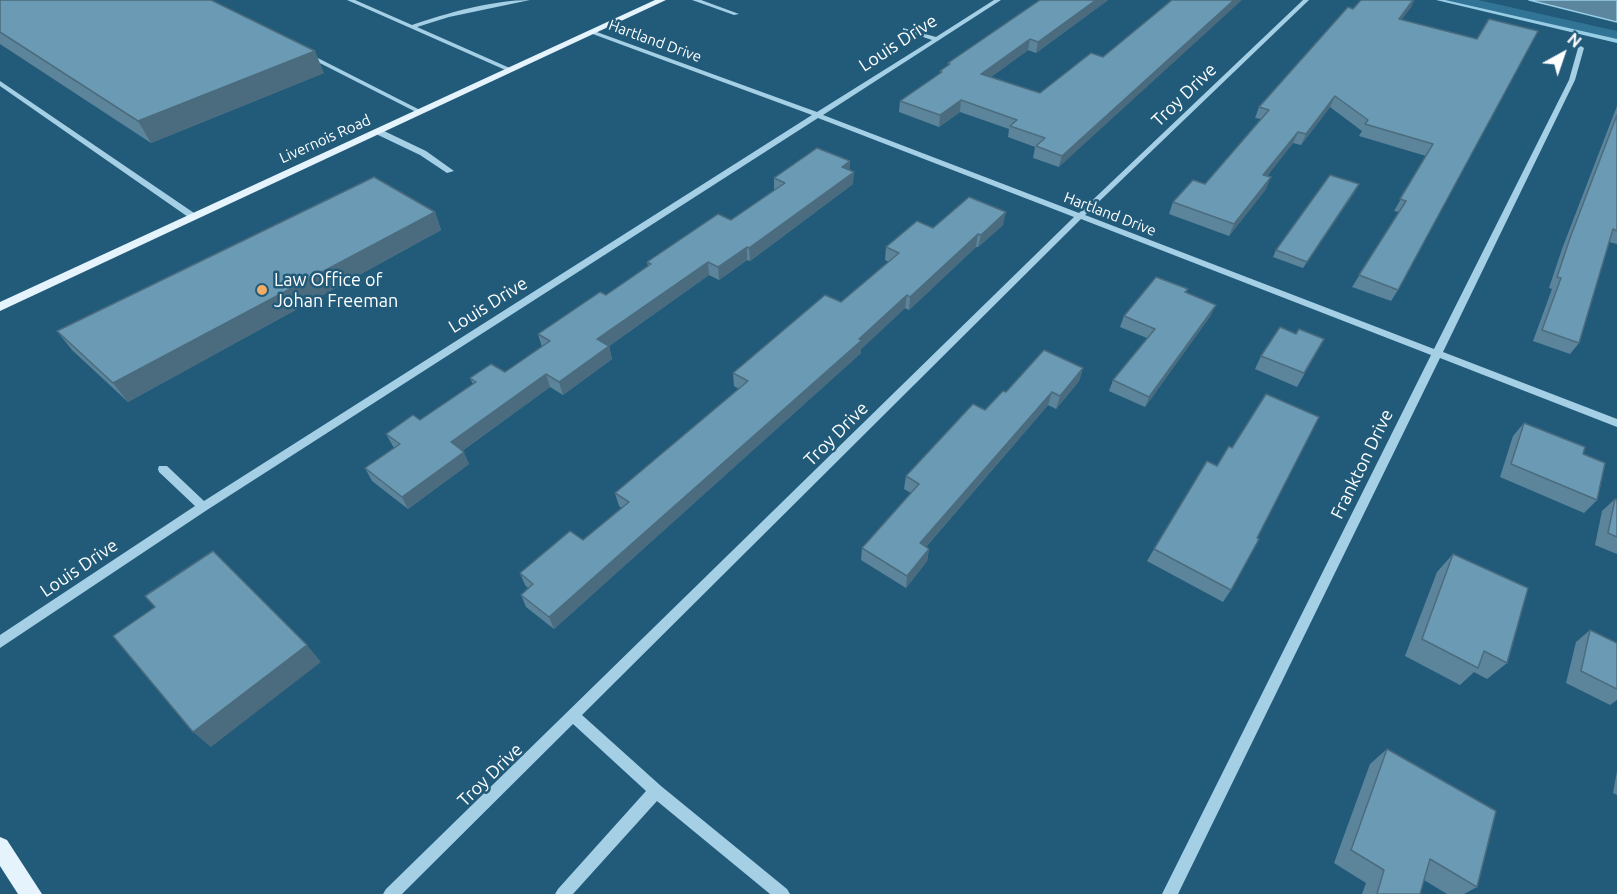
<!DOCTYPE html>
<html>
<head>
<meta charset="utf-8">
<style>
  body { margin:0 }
  #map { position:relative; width:1617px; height:894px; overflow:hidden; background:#225b7a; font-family:Ubuntu,sans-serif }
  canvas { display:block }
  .north { position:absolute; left:1533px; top:24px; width:60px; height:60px; -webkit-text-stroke:4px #225b7a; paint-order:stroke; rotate:40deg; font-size:16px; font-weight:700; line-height:24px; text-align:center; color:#fff }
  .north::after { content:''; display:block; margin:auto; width:21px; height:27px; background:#fff; clip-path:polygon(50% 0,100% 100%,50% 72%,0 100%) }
</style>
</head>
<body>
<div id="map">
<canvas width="1617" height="894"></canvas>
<div class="north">N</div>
</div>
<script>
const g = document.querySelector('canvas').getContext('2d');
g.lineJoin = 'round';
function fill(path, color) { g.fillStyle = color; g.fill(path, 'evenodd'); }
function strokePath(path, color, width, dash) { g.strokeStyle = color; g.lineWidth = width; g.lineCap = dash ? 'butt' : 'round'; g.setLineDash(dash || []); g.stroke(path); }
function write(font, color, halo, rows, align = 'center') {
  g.font = font + ' Ubuntu,sans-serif'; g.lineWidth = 5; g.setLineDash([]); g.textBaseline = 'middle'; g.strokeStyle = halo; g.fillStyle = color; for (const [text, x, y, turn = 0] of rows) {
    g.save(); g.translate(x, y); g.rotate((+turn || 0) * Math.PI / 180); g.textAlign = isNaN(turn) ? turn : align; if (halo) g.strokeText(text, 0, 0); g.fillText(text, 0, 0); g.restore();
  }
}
fill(new Path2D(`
  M1438 0H1478L1617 31V41Z`), '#327496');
const water = new Path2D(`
  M1529 0H1617V22Z`);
fill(water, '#5c869d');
strokePath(water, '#98cde6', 1.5);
fill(new Path2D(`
  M1436 0H1445L1617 39V43Z`), '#98cde6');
fill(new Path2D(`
  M347 0H355L412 25C447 13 493 0 530 0L449 17 417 27 512 69 513 70 510 72Z
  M692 0H701L739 14 734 15Z
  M994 0H1001L823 115 1079 213 1303 0H1309L1085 215 1434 349 1569 80 1578 48 1581 46 1584 48 1575 80 1443 352 1617 419V427L1440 358 1178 894H1162L1431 355 1081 219 582 715 661 786 787 889 790 894H770L657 801 573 894H555L558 889 646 791 573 724 402 894H383L386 889 1074 217 818 118 207 510 0 648V635L195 506 159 472 158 469 159 466H167L204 501 812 115 590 33V31H594L817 112 932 40 903 30V28L936 37Z
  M308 53 422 111 423 112 418 113 306 56 305 55Z
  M0 81 197 215V219H191L0 86Z
  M376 130H382L426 151 454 171 447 173 420 155 376 134Z`), '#a4cfe5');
fill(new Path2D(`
  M655 0H666L0 311V302Z
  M0 837 7 840 42 894H18L0 866Z`), '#e5f3fd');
fill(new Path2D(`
  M0 0 324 73 151 143 0 44Z
  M1108 0 1036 53 1028 50 991 77 1040 93 1091 53 1059 167 1033 158 1035 147 1008 137 1009 129 960 112 939 127 899 112 900 101 940 74V71L948 65V63Z
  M1361 0H1414L1411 7 1401 20 1477 39 1398 290 1391 301 1352 287 1399 212 1394 211 1426 156 1359 136 1362 131 1330 107 1301 145 1293 143 1267 176 1266 189 1229 236 1169 214 1173 202 1205 184 1261 119 1255 118 1259 107Z
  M1617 106V244L1609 242 1579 343 1570 354 1533 341 1552 289 1549 288 1562 249Z
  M850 161V170L853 184 750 261 747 260 719 280 709 275 609 346 612 359 563 395 550 387 462 451 469 464 408 509 372 481 365 468 394 448 386 434 420 420 473 384 470 378 505 372 542 347 538 334 606 295 648 266 647 262 731 220 774 190V178Z
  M1356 190 1303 268 1273 257 1276 250Z
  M435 212 441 230 128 402 72 350 57 331Z
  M1003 225 978 247H976L909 310 905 308 861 349V353L554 629 526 607 521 595 528 588 525 585 520 573 583 540 622 508 619 506 615 493 739 389 734 386 733 373 841 302 889 262 885 260 886 247 933 228Z
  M1188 289 1186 293 1211 315 1145 407 1109 391 1113 380 1147 338 1120 327 1124 316Z
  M1296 334 1324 339 1297 387 1255 369 1261 356Z
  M1083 368 1079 381 1056 409 1048 405 926 547 929 549 927 561 906 588 861 560 862 548 911 493 904 489 906 476 985 410Z
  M1524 423 1583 454 1597 500 1584 513 1500 477 1513 436Z
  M1615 499 1617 500V554L1595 545 1602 511Z
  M1257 538 1231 590 1223 602 1147 561 1154 549Z
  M1453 554 1507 663 1487 679 1474 672 1460 685 1405 656 1437 572Z
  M1590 630 1617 643V700L1610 705 1566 683 1576 642Z
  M1387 749 1477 887 1464 894H1447L1424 880 1420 894H1362L1366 883 1334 863 1370 764Z
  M1617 771V795L1613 793Z`), '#5c859b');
fill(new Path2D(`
  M1096 0H1108L1036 53 1038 42Z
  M1234 0H1242L1059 167 1062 156Z
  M1413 0H1414L1411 7 1394 30 1399 19Z
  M1030 39 1028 50 980 85 981 74Z
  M315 51 324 73 151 143 138 121Z
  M1335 96 1330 107 1301 145 1306 134Z
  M961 100 960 112 939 127 940 115Z
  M1298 132 1293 143 1259 186 1263 175Z
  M850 161V173L842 167Z
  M854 172 853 184 750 261 749 248Z
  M1271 177 1266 189 1229 236 1234 224Z
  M1359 184 1356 190 1303 268Z
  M435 212 441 230 128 402 113 383Z
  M1006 212 1003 225 978 247 981 235Z
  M978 234 976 247 909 310 910 297Z
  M747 247V260L719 280 718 267Z
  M708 262 709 275 600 352 597 339Z
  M907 295 905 308 861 349V353L554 629 549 617Z
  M1216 305 1211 315 1145 407 1149 397Z
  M609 346 612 359 563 395 559 382Z
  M1083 368 1079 381 1056 409 1060 396Z
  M546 374 550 387 456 455 451 442Z
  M1052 392 1048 405 918 556 920 543Z
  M464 452 469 464 408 509 402 497Z
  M929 549 927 561 906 588 907 576Z
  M307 645 321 662 211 747 193 732Z`), '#4b6c7e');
const building = new Path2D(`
  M0 0H211L315 51 138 121 0 32Z
  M1040 0H1096L1038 42 1030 39 981 74 1040 93 1091 53 1103 57 1172 0H1234L1062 156 1036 146 1045 138 1010 126 1017 120 961 100 940 115 900 101 942 72 940 71 950 64 948 63Z
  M1361 0H1413L1399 19 1477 39 1489 19 1538 31 1398 290 1359 275 1406 201 1400 199 1433 144 1365 124 1368 120 1335 96 1306 134 1298 132 1263 175 1271 177 1234 224 1173 202 1193 180 1205 184 1269 110 1259 107 1348 7 1353 9Z
  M1617 115V231L1613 229 1579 343 1542 330 1561 278 1557 277 1570 238Z
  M817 148 850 161 842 167 854 172 749 248 747 247 718 267 708 262 597 339 609 346 559 382 546 374 451 442 464 452 402 497 365 468 400 444 386 434 413 415 420 420 476 382 470 378 491 364 505 372 550 341 538 334 600 292 606 295 651 264 647 262 718 214 731 220 785 183 774 178Z
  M1330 175 1359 184 1307 262 1276 250Z
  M374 177 435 212 113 383 57 331Z
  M969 197 1006 212 981 235 978 234 910 297 907 295 859 339 862 340 549 617 521 595 533 584 520 573 570 531 583 540 629 502 615 493 748 381 733 373 825 295 841 302 899 253 886 247 917 221 933 228Z
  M1156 277 1188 289 1185 292 1216 305 1149 397 1113 380 1155 329 1124 316Z
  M1280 327 1296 334 1299 329 1324 339 1304 373 1261 356Z
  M1044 350 1083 368 1060 396 1052 392 920 543 929 549 907 576 862 548 919 484 906 476 973 404 985 410 1003 391 1006 392Z
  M1266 394 1319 417 1257 538 1259 539 1231 590 1154 549 1207 461 1217 466 1229 446 1232 448Z
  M1524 423 1585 447 1583 454 1605 463 1597 500 1511 464Z
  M1615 499 1617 500V537L1608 533Z
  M213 551 307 645 193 732 113 636 155 607 145 596Z
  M1453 554 1528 588 1507 663 1484 651 1478 668 1422 639Z
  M1590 630 1617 643V689L1581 671Z
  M1387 749 1496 811 1477 887 1430 859 1420 894H1377L1384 870 1351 850Z`);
fill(building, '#6b9bb4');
strokePath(building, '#4b6c7e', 1.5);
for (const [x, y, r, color] of [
  [262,290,6,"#f1ac66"]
]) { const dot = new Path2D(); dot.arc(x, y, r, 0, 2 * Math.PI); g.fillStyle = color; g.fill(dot); strokePath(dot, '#225b7a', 2); }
write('15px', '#fff', '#225b7a', [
  ["Hartland Drive",655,41,20],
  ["Livernois Road",325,139,-24],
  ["Hartland Drive",1110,214,21]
]);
write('18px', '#fff', '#225b7a', [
  ["Louis Drive",898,43,-33],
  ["Troy Drive",1184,95,-44],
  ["Louis Drive",488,305,-32],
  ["Troy Drive",836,434,-45],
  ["Frankton Drive",1362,464,-64],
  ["Louis Drive",79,568,-34],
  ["Troy Drive",490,775,-44]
]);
write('18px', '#fff', '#225b7a', [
  ["Law Office of",274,280],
  ["Johan Freeman",274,301]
], 'left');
</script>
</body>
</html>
